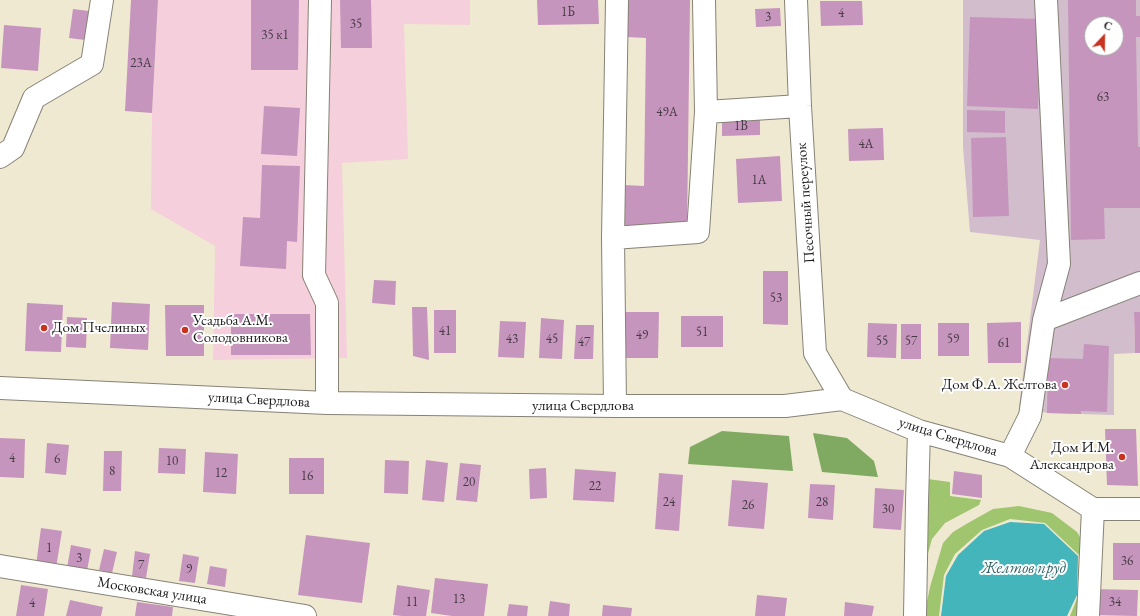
<!DOCTYPE html>
<html>
<head>
<meta charset="utf-8">
<style>
  body { margin:0 }
  #map { position:relative; width:1140px; height:616px; overflow:hidden; background:#f0e9d1; font-family:"EB Garamond",serif }
  canvas { display:block }
  .north { position:absolute; left:1084px; top:16px; width:40px; height:40px; box-sizing:border-box; background:#fff; border:1px solid #a4a4a4; border-radius:50%; rotate:22deg; font-size:11px; font-weight:700; line-height:16px; text-align:center; color:#1c1c1c }
  .north::after { content:''; display:block; margin:auto; width:14px; height:18px; background:#c8321e; clip-path:polygon(50% 0,100% 100%,50% 72%,0 100%) }
</style>
</head>
<body>
<div id="map">
<canvas width="1140" height="616"></canvas>
<div class="north">С</div>
</div>
<script>
const g = document.querySelector('canvas').getContext('2d');
g.lineJoin = 'round';
function fill(path, color) { g.fillStyle = color; g.fill(path, 'evenodd'); }
function strokePath(path, color, width, dash) { g.strokeStyle = color; g.lineWidth = width; g.lineCap = dash ? 'butt' : 'round'; g.setLineDash(dash || []); g.stroke(path); }
function write(font, color, halo, rows, align = 'center') {
  g.font = font + ' "EB Garamond",serif'; g.lineWidth = 4; g.setLineDash([]); g.textBaseline = 'middle'; g.strokeStyle = halo; g.fillStyle = color; for (const [text, x, y, turn = 0] of rows) {
    g.save(); g.translate(x, y); g.rotate((+turn || 0) * Math.PI / 180); g.textAlign = isNaN(turn) ? turn : align; if (halo) g.strokeText(text, 0, 0); g.fillText(text, 0, 0); g.restore();
  }
}
fill(new Path2D(`
  M158 0H470V25L404 24 408 159 342 163 347 358 213 360 215 246 151 209 152 113Z`), '#f5cfdb');
fill(new Path2D(`
  M963 0H1140V312H1134L1135 353 1114 354V415L1047 413 1019 407 1040 240 970 232 963 147ZM1092 24H1116V48H1092Z`), '#d1bdcc');
fill(new Path2D(`
  M920 478 950 482V496L981 500 979 505 945 523 932 539 919 586Z
  M1019 506 1052 513 1077 532 1085 546 1082 616H1070L1078 596 1079 555 1045 523 1010 519 982 530 955 554 944 575 939 616H924L930 587 943 543 953 532 968 523 993 509Z`), '#a0c56f');
fill(new Path2D(`
  M722 431 789 436 793 471 688 464 690 447Z
  M813 433 847 438 874 461 878 477 822 472Z`), '#80aa62');
fill(new Path2D(`
  M1010 522 1044 524 1078 556 1077 595 1067 616H941L946 576 958 555 984 531Z`), '#45b5bc');
fill(new Path2D(`
  M131 0H158L152 113 125 111Z
  M251 0H299L298 70H251Z
  M340 0H371L372 48H341Z
  M537 0H598L599 24 538 25Z
  M628 0H690L687 229 623 227 624 185 644 186 646 38 627 37Z
  M1068 0H1136V16H1140V37H1136L1138 147H1140V208H1104L1105 239 1071 240ZM1092 24H1116V48H1092Z
  M820 1H862L863 25 821 26Z
  M780 8 781 26 756 27 755 9Z
  M73 9 89 11 85 40 69 38Z
  M970 17 1041 19 1038 109 967 106Z
  M4 25 41 28 38 71 1 68Z
  M264 106 300 108 297 156 261 154Z
  M967 110 1005 111V133L967 132Z
  M722 117H760V135L722 136Z
  M883 128 884 160 849 161 848 129Z
  M1006 137 1009 216 973 217 971 138Z
  M780 156 782 201 738 203 736 159Z
  M262 165 300 166 297 242 287 241 286 269 240 266 243 217 260 218Z
  M763 271H788V325L763 324Z
  M374 280 396 281 395 305 372 303Z
  M112 302 150 304 148 350 110 348Z
  M27 303 63 305 61 352 25 351Z
  M165 305H204V356H166Z
  M412 307H427L429 360 413 356Z
  M434 310H456V353H434Z
  M625 312H659L658 358H625Z
  M1134 312H1140V353H1135Z
  M231 314H310L311 355H231Z
  M681 316H723V347H681Z
  M67 317 87 318 86 348 66 347Z
  M541 318 564 320 562 359 539 358Z
  M500 321 526 322 524 358 498 357Z
  M1021 322V363H988L987 323Z
  M868 323 897 324 896 358 867 357Z
  M938 323H969V356H938Z
  M901 324H921V359H901Z
  M576 325H594L593 359H574Z
  M1084 344 1109 346 1107 412 1081 411V414L1047 413 1048 358 1083 359Z
  M1105 429H1136L1138 486 1107 485Z
  M0 438 25 439 24 478 0 477Z
  M47 443 69 445 66 475 45 473Z
  M159 448 186 449 185 474 158 473Z
  M104 451H122L121 491H103Z
  M205 452 238 454 236 494 203 492Z
  M289 458H324V494H289Z
  M385 460 409 461 408 494 384 493Z
  M426 460 448 463 444 502 422 500Z
  M460 463 481 465 477 502 456 500Z
  M546 468 547 498 530 499 529 469Z
  M575 469 616 472 614 502 573 500Z
  M954 471 982 475V498L952 494Z
  M659 473 683 475 679 531 655 529Z
  M732 480 768 483 764 529 728 526Z
  M810 484 835 485 833 520 808 518Z
  M875 488 904 490 901 530 873 528Z
  M41 528 62 531 56 568 36 565Z
  M306 535 370 543 362 603 298 595Z
  M1113 543H1140V580H1113Z
  M71 545 91 549 87 571 67 568Z
  M104 549 117 552 112 573 99 570Z
  M135 551 150 554 146 578 132 576Z
  M183 554 199 557 195 583 179 581Z
  M210 566 227 569 225 587 207 584Z
  M435 578 488 584 484 616H452L431 613Z
  M21 585 48 589 44 616H16Z
  M397 585 430 590 426 616H402L393 615Z
  M1093 589 1138 590 1137 616 1092 615Z
  M757 595 787 598 785 616H755Z
  M70 600 103 607 101 616H66Z
  M550 601 570 604 569 616H548Z
  M137 602 173 607 172 616H135Z
  M845 602 874 606 872 616H844Z
  M509 604 528 606 527 616H507Z
  M603 605 632 608 631 616H602Z`), '#c695bd');
const minor = new Path2D(`
  M320 0 314 275 327 303V403
  M704 0 706 112
  M796 0 800 106 815 353 842 399
  M0 157 13 148 34 98 92 64 102 0
  M613 238 617 0
  M1044 320 1140 283
  M0 388 327 403 615 406H785L842 399 919 431 1010 456 1093 509H1140
  M615 406 613 238 698 232 706 112 800 106
  M1010 456 1030 416 1044 320 1059 264 1046 0
  M0 566 305 616
  M915 616 917 502 919 431
  M1088 616 1093 509`);
strokePath(minor, '#868276', 24);
strokePath(minor, '#fff', 22);
for (const [x, y, r, color] of [
  [44,328,4,"#c8321e"],
  [185,330,4,"#c8321e"],
  [1065,385,4,"#c8321e"],
  [1122,457,4,"#c8321e"]
]) { const dot = new Path2D(); dot.arc(x, y, r, 0, 2 * Math.PI); g.fillStyle = color; g.fill(dot); strokePath(dot, '#fff', 1.5); }
write('13px', '#463a44', null, [
  ["1Б",568,12],
  ["4",841,13],
  ["3",768,17],
  ["35",356,24],
  ["35 к1",275,35],
  ["23А",141,63],
  ["63",1103,97],
  ["49А",667,112],
  ["1В",741,126],
  ["4А",866,144],
  ["1А",759,180],
  ["53",776,298],
  ["41",445,331],
  ["51",702,332],
  ["49",642,335],
  ["43",512,339],
  ["45",552,339],
  ["59",953,339],
  ["55",882,341],
  ["57",911,341],
  ["47",584,342],
  ["61",1004,343],
  ["4",12,458],
  ["6",57,459],
  ["10",172,461],
  ["8",112,471],
  ["12",221,473],
  ["16",307,476],
  ["20",469,482],
  ["22",595,486],
  ["24",669,502],
  ["28",822,502],
  ["26",748,505],
  ["30",888,509],
  ["1",49,548],
  ["3",79,558],
  ["36",1127,561],
  ["7",141,565],
  ["9",189,569],
  ["13",459,599],
  ["11",412,602],
  ["34",1115,602],
  ["4",32,603]
]);
write('15px', '#1c1c1c', '#fff', [
  ["Песочный переулок",806,203,-94],
  ["улица Свердлова",259,400,3],
  ["улица Свердлова",583,406],
  ["улица Свердлова",948,437,17],
  ["Московская улица",152,591,9]
]);
write('15px', '#1c1c1c', '#fff', [
  ["Усадьба А.М.",193,321],
  ["Солодовникова",193,338],
  ["Дом Пчелиных",52,328],
  ["Дом Ф.А. Желтова",1057,385,"right"],
  ["Дом И.М.",1114,448,"right"],
  ["Александрова",1114,465,"right"]
], 'left');
write('italic 16px', '#2e6164', '#fff', [
  ["Желтов пруд",1024,569]
]);
</script>
</body>
</html>
